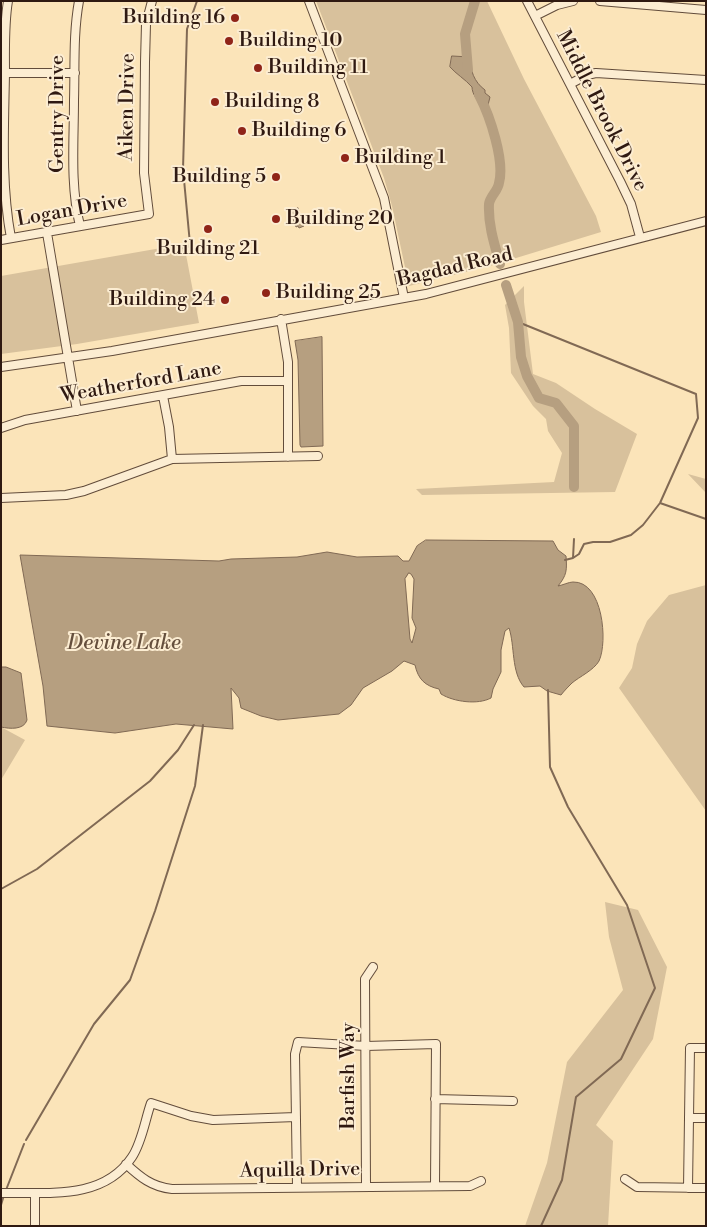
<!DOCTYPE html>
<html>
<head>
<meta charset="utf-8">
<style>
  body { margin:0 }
  #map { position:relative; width:707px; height:1227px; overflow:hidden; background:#fbe4b9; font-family:"Libre Bodoni",serif }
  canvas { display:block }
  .frame { position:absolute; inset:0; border:2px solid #2f1911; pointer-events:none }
</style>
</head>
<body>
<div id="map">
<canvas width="707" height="1227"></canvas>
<div class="frame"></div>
</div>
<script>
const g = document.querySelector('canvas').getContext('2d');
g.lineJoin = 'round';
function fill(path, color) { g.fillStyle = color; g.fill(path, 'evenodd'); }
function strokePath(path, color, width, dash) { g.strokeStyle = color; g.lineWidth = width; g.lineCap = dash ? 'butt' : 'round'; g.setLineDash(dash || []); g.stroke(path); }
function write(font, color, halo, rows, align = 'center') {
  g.font = font + ' "Libre Bodoni",serif'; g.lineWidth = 4; g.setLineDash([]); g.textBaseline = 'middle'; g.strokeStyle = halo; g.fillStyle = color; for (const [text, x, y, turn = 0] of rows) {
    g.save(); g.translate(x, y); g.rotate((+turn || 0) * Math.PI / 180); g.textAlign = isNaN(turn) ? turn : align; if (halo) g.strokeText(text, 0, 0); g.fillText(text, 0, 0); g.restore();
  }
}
fill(new Path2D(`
  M316 1H487L524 79 596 216 601 232 490 266 409 286 392 206 384 178Z
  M184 244 199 323 77 344 1 354V276Z
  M524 286V302L533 374 556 383 595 409 637 434 615 492 422 495 416 489 554 482 562 453 548 431 546 419 533 406 511 373 509 328 505 305Z
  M688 474 706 479V493Z
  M706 585V811L619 688 632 668 637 644 647 621 669 595Z
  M1 727 25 740 1 780Z
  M605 902 638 910 667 967 653 1039 596 1125 613 1141 608 1226H525L547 1163 567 1062 623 990 609 937Z`), '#d8c19c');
const water = new Path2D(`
  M452 56 470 57C470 70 474 82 485 90V93L490 97 488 105 484 106C478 102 472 94 472 87 465 79 456 74 450 67Z
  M298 208 304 226 299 228 298 226 296 227 291 214Z
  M322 337 323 446 301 447 300 445 298 360 295 341Z
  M426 540 553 541 558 550 566 556C567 570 567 575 558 586 563 585 569 582 573 582 603 581 608 642 599 661 594 670 579 677 572 683 568 687 564 691 561 695L547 691 540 686 524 687C511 672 515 646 509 628L505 631 501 650V672L493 689 491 698C478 705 454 702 441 694L439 689C425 686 418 679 415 665L404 661 392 671 363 688 351 705 339 714 278 720 261 716 241 708 239 698 231 688 233 729 176 724 115 733 47 726 43 686 20 555 219 561 231 559 297 557 327 552 357 557 398 556 403 561H409L417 546ZM409 573 411 574 414 579 412 618 416 628 412 643 410 639 405 579Z
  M1 667H6L21 673 27 720C24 730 10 729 1 727Z`);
fill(water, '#b69f80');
strokePath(water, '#806954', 1);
strokePath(new Path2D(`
  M183 248 188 247 190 244 183 169 187 29 197 1
  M518 322 696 394 698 418 660 503 643 525 631 535 610 542H593L584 544 579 554 573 558
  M660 503 706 519
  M565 560 573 558 574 539
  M1 889 37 869 150 781 178 750 194 725
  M26 1140 94 1024 130 980 155 911 195 786 203 725
  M6 1190 24 1144
  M1 1205 4 1195
  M541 1226 562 1180 576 1097 621 1059 655 988 627 905 568 807 550 767 548 690`), '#806954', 2);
strokePath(new Path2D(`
  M468 70 465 34 475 1
  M479 95C490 116 505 161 499 183 498 191 490 196 489 204 488 224 494 243 500 264
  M506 285 518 322 521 357 527 376 539 398 556 403 574 426V487`), '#b69f80', 10);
const minor = new Path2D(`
  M8 1C4 25 5 50 5 74 4 129 1 184 11 238
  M79 1C73 34 75 67 74 100 74 142 70 185 80 226
  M309 1 384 198 404 298
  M527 1 620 181 631 204 640 237
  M600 1 706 10
  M535 16 557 5 573 1
  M2 73H75
  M570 84 587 75 596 73 706 80
  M47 233 77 411
  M1 240 149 214 144 173 145 62 146 24 152 1
  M281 319 288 362V457
  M1 367 112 351 426 294 706 221
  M163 396 169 427 172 459
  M1 428 25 420 241 381H288
  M1 498 66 495 84 491 172 459 318 456
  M435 1099 513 1101
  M689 1118H706
  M126 1164C140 1177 152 1187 172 1189L470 1186 481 1181
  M625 1179 637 1187 706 1188
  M366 1186 365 979 373 967
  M297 1187 295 1054 298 1042 366 1046 436 1044 435 1185
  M688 1188 690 1048H706
  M1 1193C46 1192 103 1201 132 1157 142 1142 145 1120 151 1103L191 1116 213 1120 296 1117
  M35 1193V1225`);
strokePath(minor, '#624c3b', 10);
strokePath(minor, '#fcedd2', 8);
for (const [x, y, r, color] of [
  [235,18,5,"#8f2418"],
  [229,41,5,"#8f2418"],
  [258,68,5,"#8f2418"],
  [215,102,5,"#8f2418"],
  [242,131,5,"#8f2418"],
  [345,158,5,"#8f2418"],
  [276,177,5,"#8f2418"],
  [276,219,5,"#8f2418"],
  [208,229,5,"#8f2418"],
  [266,293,5,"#8f2418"],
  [225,300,5,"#8f2418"]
]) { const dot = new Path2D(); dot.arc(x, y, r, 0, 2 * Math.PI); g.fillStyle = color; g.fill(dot); strokePath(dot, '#fcedd2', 2); }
write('20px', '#2f1911', '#fcedd2', [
  ["Building 16",225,18,"right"],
  ["Building 10",239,41],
  ["Building 11",268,68],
  ["Building 8",225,102],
  ["Building 6",252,131],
  ["Building 1",355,158],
  ["Building 5",266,177,"right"],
  ["Building 20",286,219],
  ["Building 21",208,249,"center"],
  ["Building 25",276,293],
  ["Building 24",215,300,"right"]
], 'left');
write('20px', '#2f1911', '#fcedd2', [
  ["Aiken Drive",128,107,-89],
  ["Middle Brook Drive",601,111,63],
  ["Gentry Drive",58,114,-90],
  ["Logan Drive",72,211,-10],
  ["Bagdad Road",455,268,-13],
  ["Weatherford Lane",141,383,-10],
  ["Barfish Way",349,1076,-90],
  ["Aquilla Drive",300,1171,-1]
]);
write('italic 21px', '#654f3d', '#fcedd2', [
  ["Devine Lake",124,644]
]);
</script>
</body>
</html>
